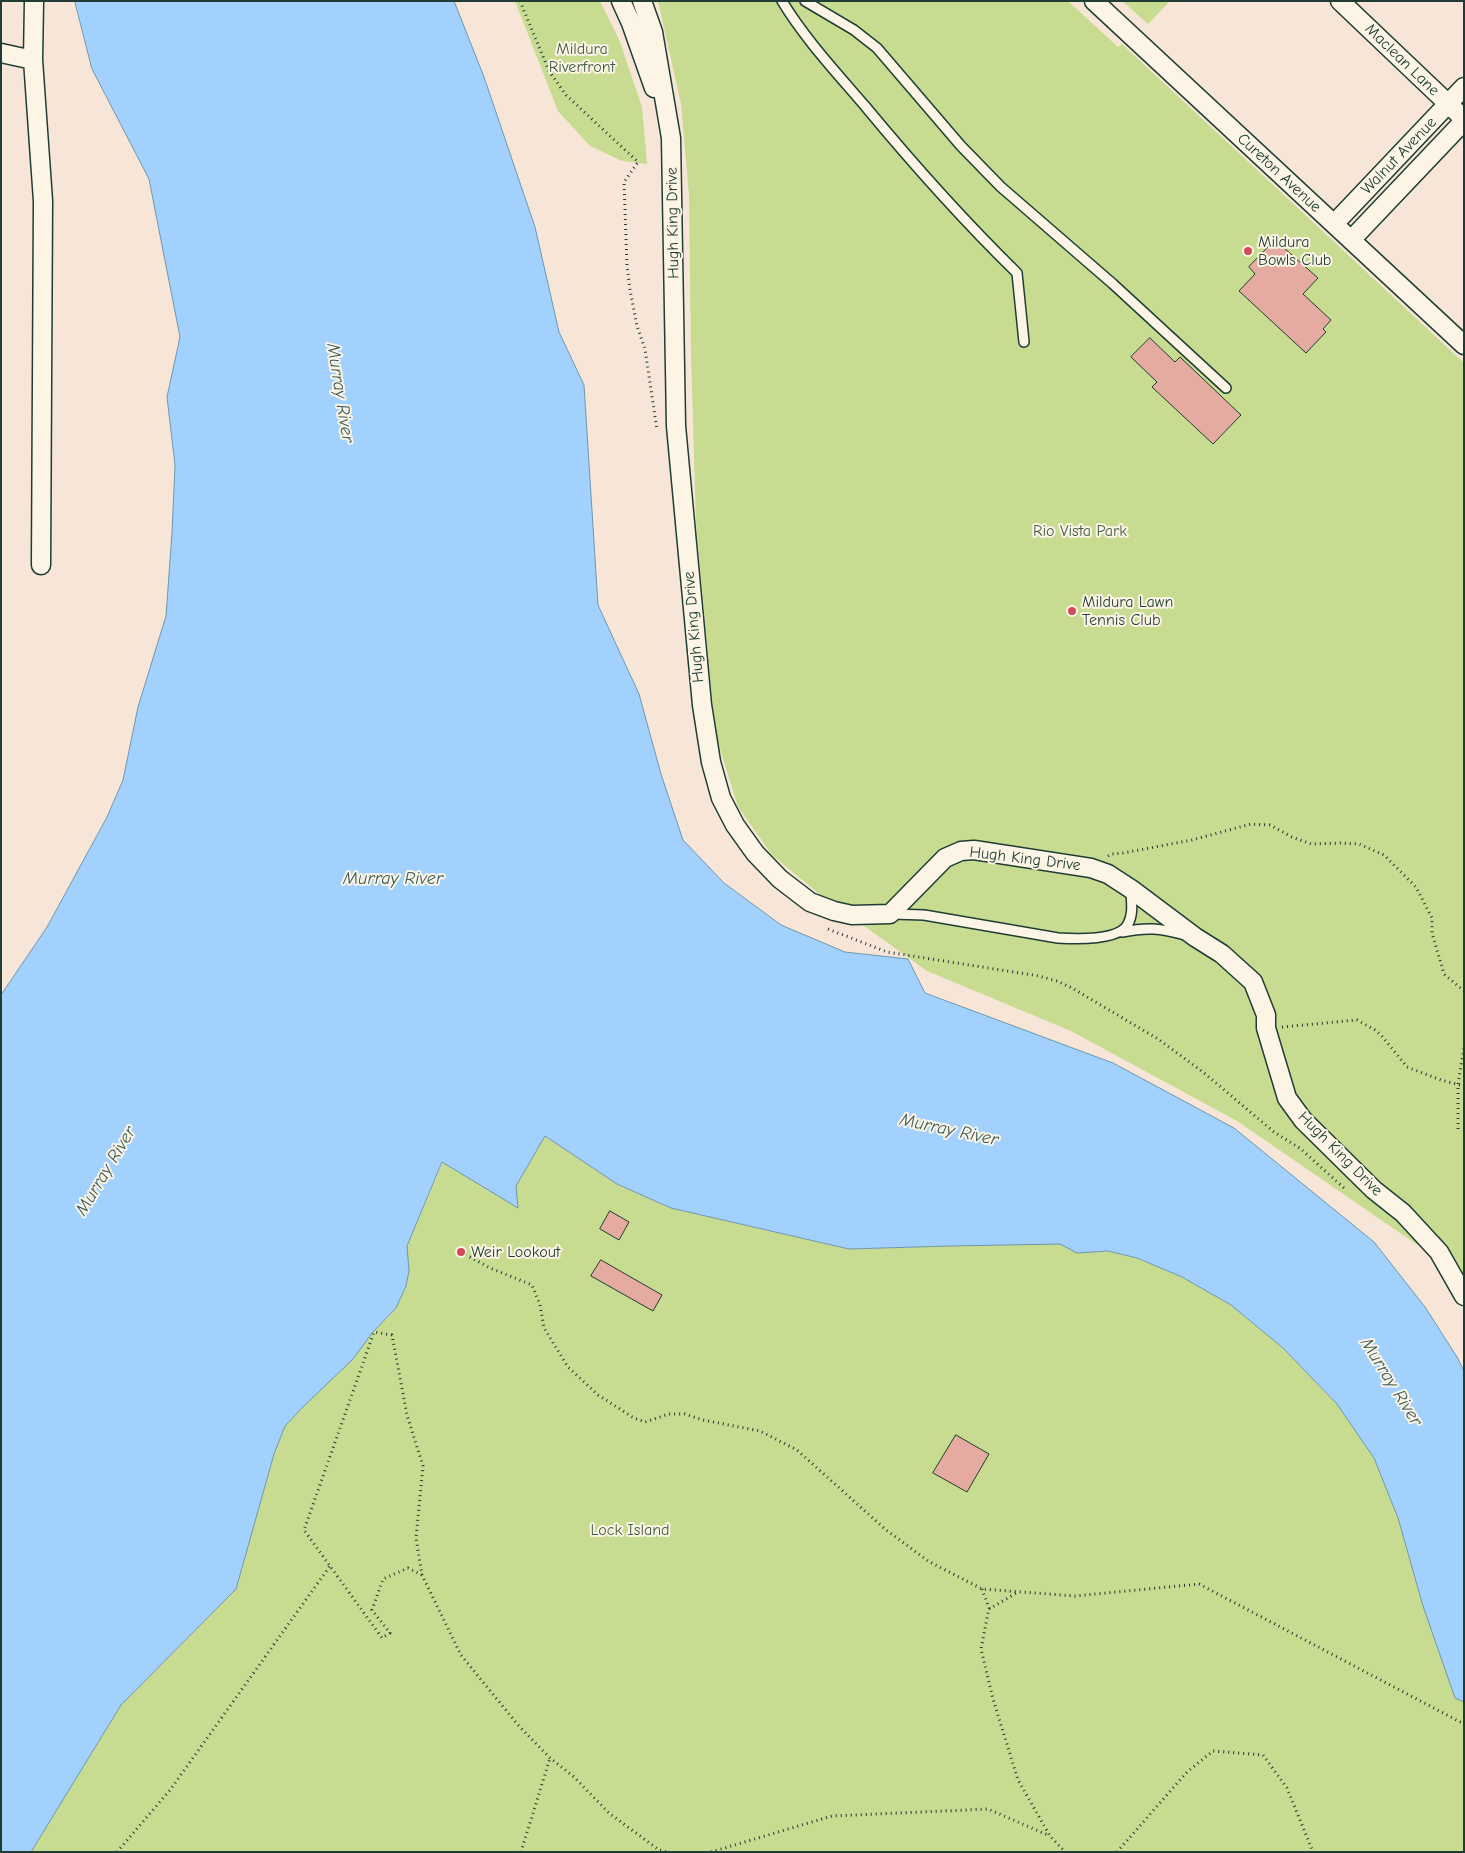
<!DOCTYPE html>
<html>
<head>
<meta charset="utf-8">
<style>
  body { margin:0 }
  #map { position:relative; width:1465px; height:1853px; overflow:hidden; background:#f7e6d7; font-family:"Comic Neue",sans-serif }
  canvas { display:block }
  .frame { position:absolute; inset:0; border:2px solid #1f3d34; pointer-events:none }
</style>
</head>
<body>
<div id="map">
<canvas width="1465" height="1853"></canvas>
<div class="frame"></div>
</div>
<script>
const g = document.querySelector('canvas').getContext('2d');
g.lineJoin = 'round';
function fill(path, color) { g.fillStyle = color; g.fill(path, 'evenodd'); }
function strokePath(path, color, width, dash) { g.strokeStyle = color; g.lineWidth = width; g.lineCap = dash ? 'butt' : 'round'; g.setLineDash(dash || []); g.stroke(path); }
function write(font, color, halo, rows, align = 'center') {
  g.font = font + ' "Comic Neue",sans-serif'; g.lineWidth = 4; g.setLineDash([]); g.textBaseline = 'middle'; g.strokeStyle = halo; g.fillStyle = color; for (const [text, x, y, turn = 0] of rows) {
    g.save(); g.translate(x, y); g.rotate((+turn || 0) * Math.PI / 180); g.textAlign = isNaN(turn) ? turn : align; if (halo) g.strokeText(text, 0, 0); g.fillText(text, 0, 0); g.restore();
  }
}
fill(new Path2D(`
  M515 1H600L620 42 642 107 647 164 622 161 590 146 558 111Z
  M658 1H1068L1118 47 1122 44 1464 363V1277L1237 1121 1071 1031 927 971 818 893 772 855 738 807 715 733 696 522 691 356 689 195 681 104Z
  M1122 1H1170L1148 24Z
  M545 1136 617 1184 671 1208 849 1249 949 1246 1060 1244 1077 1253 1107 1251 1137 1258 1182 1277 1231 1305 1283 1348 1337 1404 1374 1458 1398 1518 1423 1606 1455 1698 1464 1702V1852H31L121 1705 236 1589 274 1454 285 1426 396 1308 406 1286 409 1271 407 1246 443 1162 518 1207 516 1186Z`), '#c8dc91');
const water = new Path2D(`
  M75 1H454L484 77 535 227 559 332 584 385 598 605 639 694 661 774 683 840 724 883 781 925 845 952 908 959 925 993 1113 1063 1234 1128 1374 1242 1425 1307 1457 1357 1464 1371V1702L1455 1698 1423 1606 1398 1518 1374 1458 1337 1404 1283 1348 1231 1305 1182 1277 1137 1258 1108 1251 1077 1253 1060 1244 949 1246 849 1249 671 1208 617 1184 545 1136 516 1186 518 1208 442 1162 407 1246 409 1271 406 1286 396 1308 373 1332 353 1359 302 1408 285 1426 274 1454 236 1589 121 1705 31 1852H1V995L47 927 107 817 123 780 138 707 166 616 172 533 175 465 167 397 180 337 149 179 92 69Z`);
fill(water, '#a2d1fe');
strokePath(water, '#6e96ad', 1);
const building = new Path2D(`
  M1275 240 1318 278 1303 294 1331 320 1323 329 1326 332 1306 353 1239 291 1255 274 1249 267Z
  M1150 338 1175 362 1180 357 1241 415 1213 444 1152 387 1157 382 1131 357Z
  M610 1211 629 1222 619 1240 600 1229Z
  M601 1260 662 1295 653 1311 591 1276Z
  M956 1435 989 1454 967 1492 933 1473Z`);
fill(building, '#e5aba1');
strokePath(building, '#1f3d34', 1);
const lane = new Path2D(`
  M782 1C805 39 836 72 865 106 913 164 963 220 1017 273L1024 342
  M805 1 854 30 877 48 961 146 1001 187 1113 284 1226 388
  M893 914 924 915 1058 938C1075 939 1119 941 1128 924 1134 913 1131 900 1131 889
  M1122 932C1147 927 1160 928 1185 935`);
const street = new Path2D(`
  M34 1 33 60 43 201 41 565
  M621 1 631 23 654 88
  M642 1 653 32 671 138 676 426 702 705 711 762 721 798 735 825 755 853 780 879 810 902 834 911 852 915 890 914 945 858 961 851 974 850 1091 868 1108 874 1131 889 1195 937 1222 954 1253 982 1266 1015V1028L1287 1098 1303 1120 1374 1190 1403 1213 1439 1252 1464 1296
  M1094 1 1464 345
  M1340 1 1464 119
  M1 53 33 60
  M1334 224 1464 87
  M1351 240 1464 121`);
strokePath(lane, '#1f3d34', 12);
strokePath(street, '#1f3d34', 21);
strokePath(new Path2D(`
  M520 1 549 71 566 95 638 162 624 182 627 266 630 290 637 326 645 349 657 430
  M1108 856 1112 854 1123 853 1192 840 1251 824 1270 825 1292 837 1311 844 1342 843 1359 844 1384 855 1416 887 1432 918V933L1444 974 1464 991
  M828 929 887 952 1039 976 1057 981 1072 988 1158 1039 1203 1072 1274 1132 1301 1149 1344 1188
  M1282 1027 1357 1020 1375 1030 1381 1035 1407 1067 1441 1080 1464 1086
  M1458 1129V1084L1464 1048
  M461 1252 490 1268 532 1285 540 1305 544 1328 568 1367 598 1395 634 1418 645 1422 669 1414H685L703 1420 760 1431 797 1450 885 1529 928 1561 982 1589 1075 1596 1199 1584 1464 1724
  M422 1575 408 1568 383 1579 372 1610 390 1633 382 1638 304 1530 374 1332 392 1335 407 1415 423 1466 416 1538 422 1575 461 1655 518 1725 550 1758 573 1776 609 1813 659 1850 667 1852
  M982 1589 989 1608 981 1649 993 1699 1018 1780 1050 1836 1065 1852
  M989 1609 1018 1592
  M117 1852 170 1790 330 1566
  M521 1852 550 1758
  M711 1852 832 1816 988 1809 1050 1836
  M1117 1852 1187 1772 1213 1751 1263 1755 1287 1788 1313 1852`), '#1f3d34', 3, [1, 4]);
strokePath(lane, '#fcf5e5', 9);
strokePath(street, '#fcf5e5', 18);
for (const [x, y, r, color] of [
  [1248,251,5,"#d1495b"],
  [1072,611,5,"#d1495b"],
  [461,1252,5,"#d1495b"]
]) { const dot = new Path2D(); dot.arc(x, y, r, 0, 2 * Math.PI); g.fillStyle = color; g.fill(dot); strokePath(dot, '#fcf5e5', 2); }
write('16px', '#415d47', '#fcf5e5', [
  ["Mildura",582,49],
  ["Riverfront",582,67],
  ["Rio Vista Park",1080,531],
  ["Lock Island",630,1530]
]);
write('16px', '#1f3d34', '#fcf5e5', [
  ["Maclean Lane",1402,60,44],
  ["Walnut Avenue",1399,156,-46],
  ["Cureton Avenue",1279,173,43],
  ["Hugh King Drive",673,223,-91],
  ["Hugh King Drive",694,627,-95],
  ["Hugh King Drive",1025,859,7],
  ["Hugh King Drive",1340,1154,45]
]);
write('16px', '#1f3d34', '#fcf5e5', [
  ["Mildura",1258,242],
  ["Bowls Club",1258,260],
  ["Mildura Lawn",1082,602],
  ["Tennis Club",1082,620],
  ["Weir Lookout",471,1252]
], 'left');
write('italic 18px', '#395b5c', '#fcf5e5', [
  ["Murray River",340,393,81],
  ["Murray River",393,879],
  ["Murray River",949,1130,12],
  ["Murray River",106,1171,-59],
  ["Murray River",1391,1382,58]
]);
</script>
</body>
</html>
